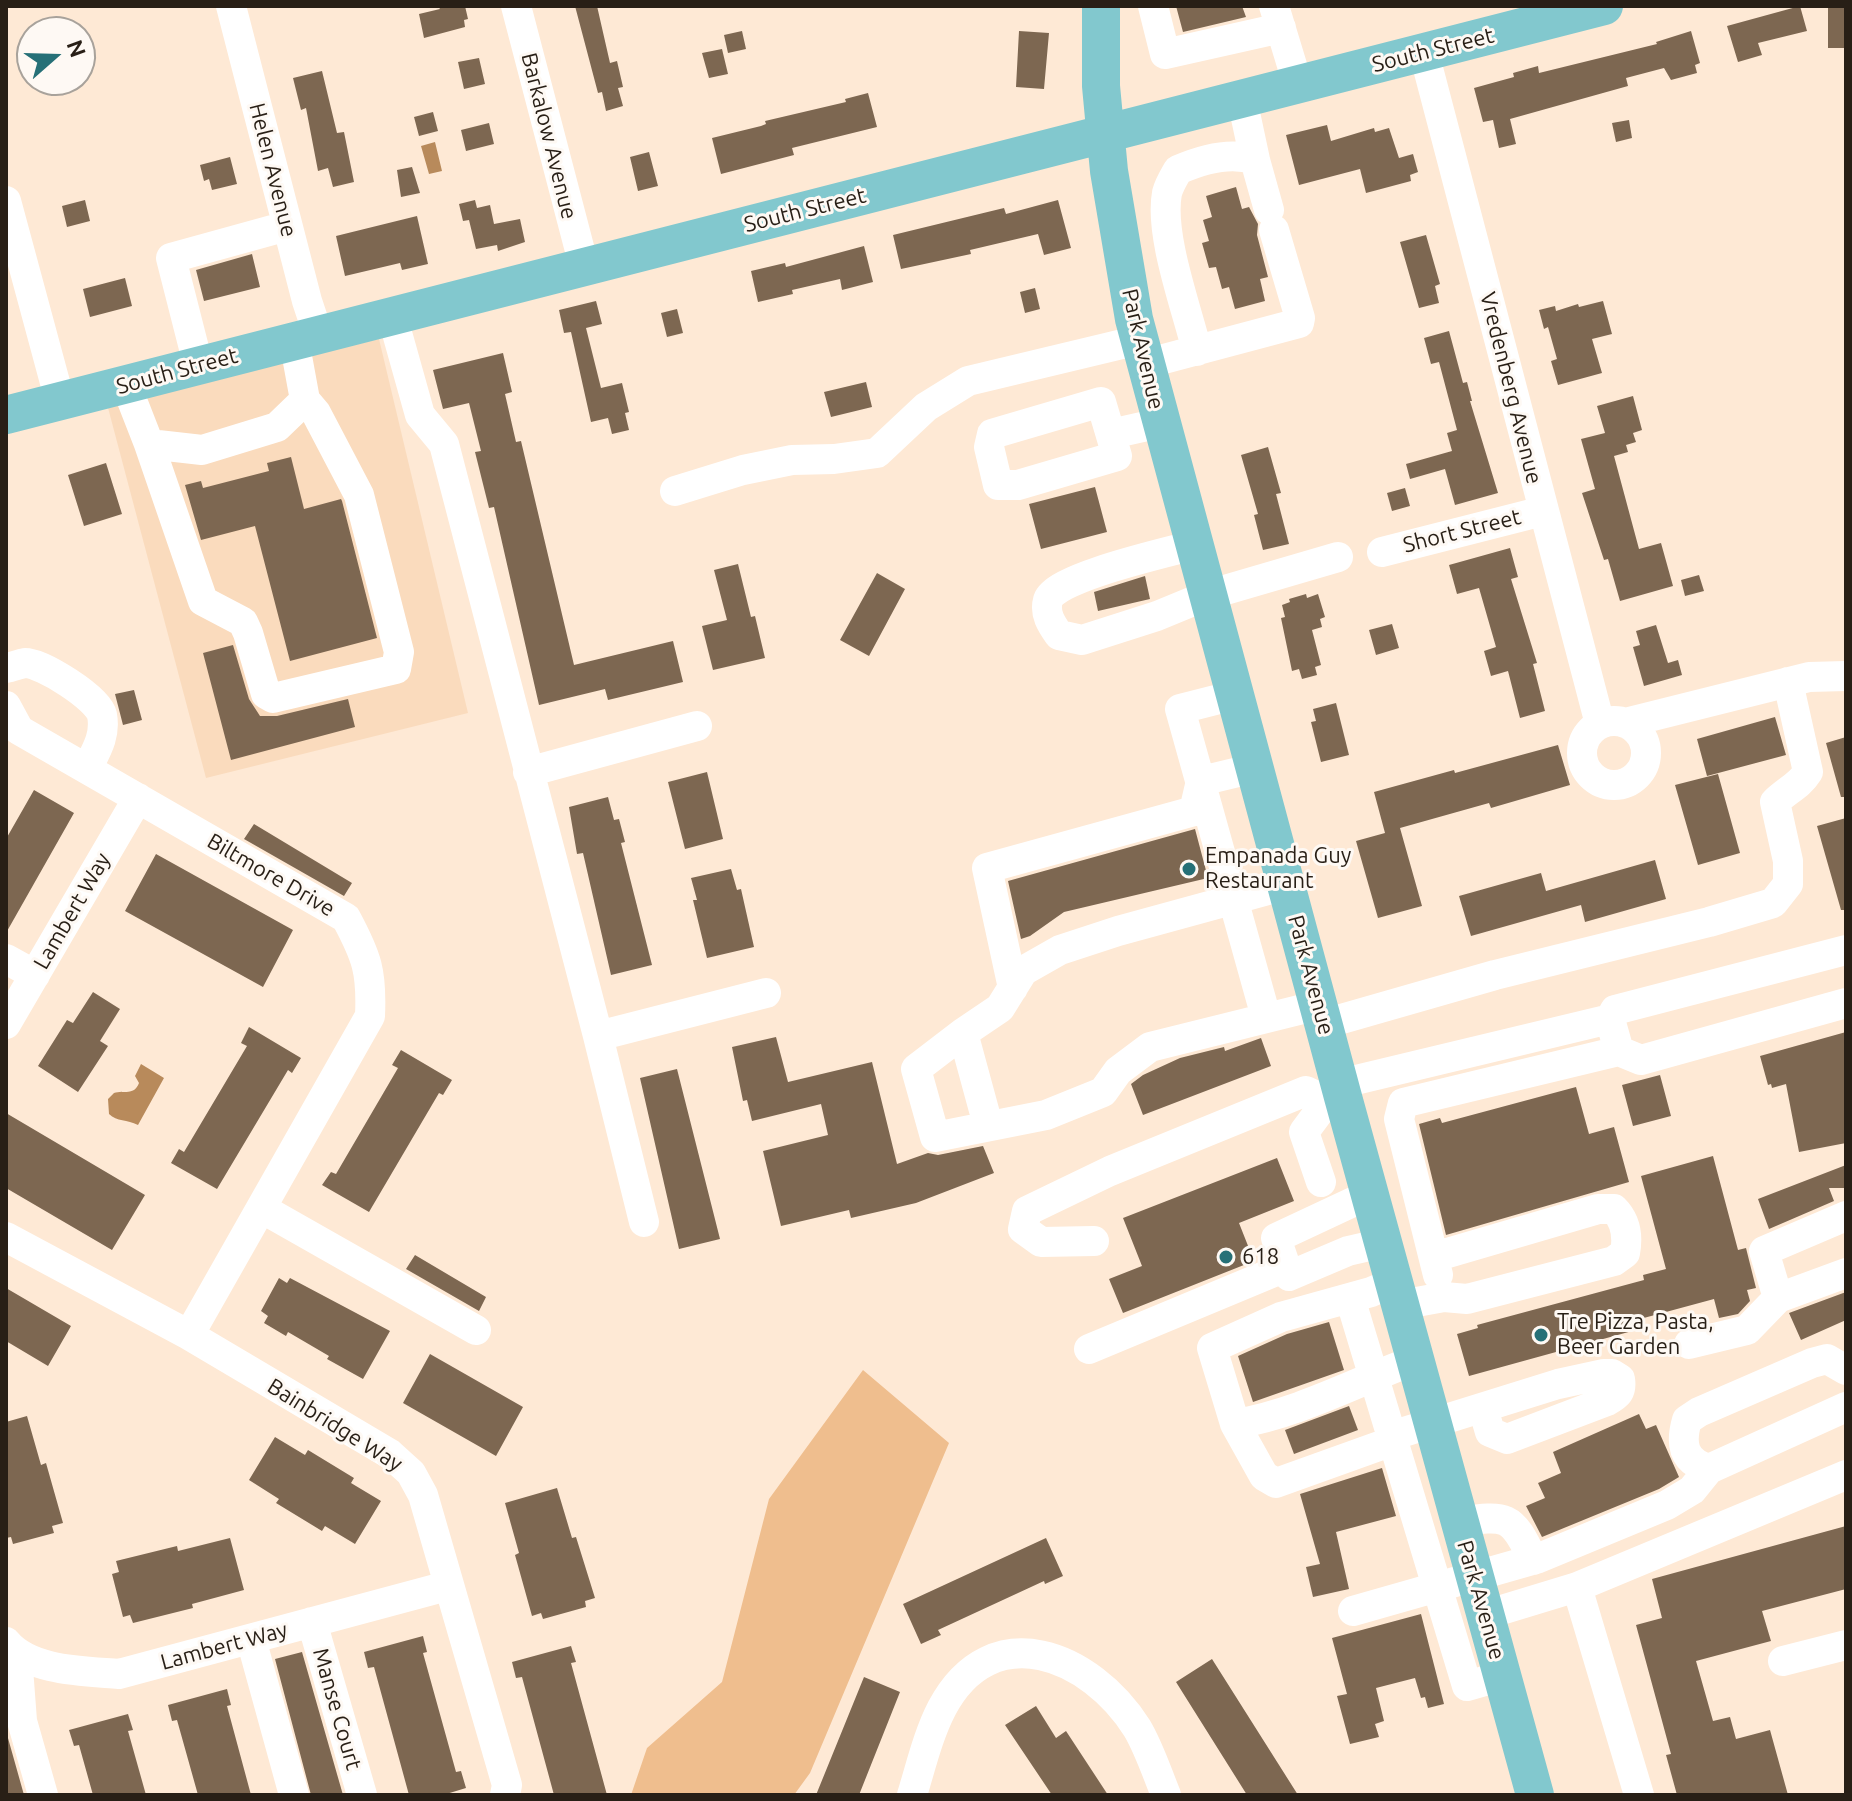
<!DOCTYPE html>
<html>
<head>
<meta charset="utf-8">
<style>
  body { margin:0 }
  #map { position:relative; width:1852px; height:1801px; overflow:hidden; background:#fee9d5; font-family:Ubuntu,sans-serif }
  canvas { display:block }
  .frame { position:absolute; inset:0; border:8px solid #281f16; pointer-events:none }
  .north { position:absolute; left:16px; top:16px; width:80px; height:80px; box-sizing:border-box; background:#fef9f4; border:2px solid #a8a29b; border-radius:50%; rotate:70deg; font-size:22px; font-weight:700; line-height:32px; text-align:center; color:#281f16 }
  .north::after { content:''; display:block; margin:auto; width:28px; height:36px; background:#267077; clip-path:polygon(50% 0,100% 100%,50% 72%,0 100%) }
</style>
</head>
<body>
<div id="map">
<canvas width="1852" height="1801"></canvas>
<div class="frame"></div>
<div class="north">N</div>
</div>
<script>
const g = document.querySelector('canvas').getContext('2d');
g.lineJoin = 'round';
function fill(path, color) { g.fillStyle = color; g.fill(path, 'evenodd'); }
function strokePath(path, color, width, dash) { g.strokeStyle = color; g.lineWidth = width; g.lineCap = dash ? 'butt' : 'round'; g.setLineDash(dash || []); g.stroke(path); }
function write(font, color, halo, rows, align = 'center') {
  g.font = font + ' Ubuntu,sans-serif'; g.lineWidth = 6; g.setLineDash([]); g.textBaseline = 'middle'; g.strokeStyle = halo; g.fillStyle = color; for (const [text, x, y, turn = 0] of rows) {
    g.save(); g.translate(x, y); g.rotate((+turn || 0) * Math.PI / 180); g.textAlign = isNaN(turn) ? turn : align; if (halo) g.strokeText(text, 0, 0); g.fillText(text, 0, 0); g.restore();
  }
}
fill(new Path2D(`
  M379 339 468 713 206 778 107 404Z`), '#fadbbd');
fill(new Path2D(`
  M863 1370 949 1443 810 1773 794 1795H631L647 1748 722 1682 769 1499Z`), '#efbe8e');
fill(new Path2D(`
  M435 142 442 171 429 174 421 146Z
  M141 1064 164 1078 138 1125C127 1119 117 1122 109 1114L108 1099 114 1093C124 1090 134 1096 139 1083L135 1076Z`), '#b88a5b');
fill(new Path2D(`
  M438 6H465L468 19 464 20 465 27 424 38 419 14 440 9Z
  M575 6H597L610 63 617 61 623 87 618 88 623 106 606 111 602 92 598 93Z
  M1176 6H1242L1246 17 1183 32Z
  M1800 6 1807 31 1758 43 1762 55 1738 62 1727 26Z
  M1828 6H1846V48H1828Z
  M742 31 746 49 728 53 724 35Z
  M1019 31 1049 33 1044 89 1016 87Z
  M1691 31 1700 63 1695 65 1697 73 1671 80 1664 68 1626 78 1628 86 1510 119 1516 144 1499 148 1493 120 1483 122 1474 88 1514 77 1513 73 1538 66 1539 73 1657 44 1656 42Z
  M722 49 728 74 709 78 702 53Z
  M479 58 485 84 464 89 458 62Z
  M322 71 337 133 344 132 354 182 333 187 328 168 318 171 306 108 301 110 293 78Z
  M868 93 877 127 792 148 794 155 721 174 712 138 761 126 766 124 765 121 846 102 845 99Z
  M433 112 438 131 419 136 414 117Z
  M1629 120 1632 138 1616 142 1612 123Z
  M489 123 494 144 466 151 461 130Z
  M1327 125 1331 141 1374 128 1375 132 1389 128 1399 158 1413 154 1418 172 1410 175 1411 181 1366 193 1360 169 1299 185 1286 135Z
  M649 152 658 186 638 191 630 157Z
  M230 157 237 184 212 190 209 179 204 181 200 165Z
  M412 167 420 193 401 197 397 170Z
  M1236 187 1242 209 1249 207 1258 224 1257 235 1268 277 1260 279 1265 301 1235 309 1229 287 1222 289 1216 267 1209 268 1202 243 1209 241 1203 220 1212 217 1206 196Z
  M85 200 90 221 67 227 62 206Z
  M475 200 477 208 490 205 494 224 520 219 525 242 498 251 497 245 476 249 469 220 463 221 459 204Z
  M1058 200 1071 248 1044 255 1038 234 970 250 971 254 901 269 893 235 1004 208 1006 214Z
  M417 216 428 264 402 270 400 263 345 276 336 236Z
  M1426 235 1440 284 1435 286 1439 303 1419 308 1400 242Z
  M864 246 873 282 842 290 840 279 792 290 793 294 758 302 751 271 785 263 786 267Z
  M252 254 260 287 204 301 196 270Z
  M125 278 132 306 90 317 83 289Z
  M1035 288 1040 309 1025 313 1020 292Z
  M596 301 602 324 586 328 601 388 622 383 629 412 625 413 629 430 612 434 608 418 591 422 571 332 564 333 559 310Z
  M1603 301 1612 334 1592 339 1602 373 1558 385 1551 361 1557 359 1548 327 1544 329 1539 310 1555 306 1556 311 1578 304 1579 307Z
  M677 309 683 333 667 337 661 313Z
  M1449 331 1463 383 1467 382 1472 401H1470L1498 493 1455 505 1445 469 1410 479 1406 464 1452 451 1447 433 1457 430 1439 362 1431 364 1424 338Z
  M503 353 512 392 505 394 516 442 521 441 574 665 673 641 683 682 608 700 605 689 539 705 494 507 489 508 475 452 481 451 469 403 443 409 433 370Z
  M866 382 872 407 831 417 824 392Z
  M1633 396 1642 430 1633 433 1636 442 1626 445 1628 452 1614 456 1639 549 1661 543 1673 586 1620 601 1608 559 1604 560 1582 493 1595 489 1581 439 1605 433 1597 406Z
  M1268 447 1281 493 1276 494 1289 544 1263 550 1254 515 1258 514 1241 455Z
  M291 457 304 509 341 499 342 501 377 638 290 661 255 526 201 540 185 485 201 481 203 488 269 471 267 463Z
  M106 463 122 514 84 526 68 475Z
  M1095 487 1107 532 1041 549 1029 504Z
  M1405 488 1410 506 1392 511 1387 493Z
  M1510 548 1518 577 1511 579 1537 663 1533 664 1545 711 1520 718 1508 671 1491 676 1484 651 1496 647 1479 588 1457 594 1449 565Z
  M738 564 751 617 755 616 765 658 713 670 702 626 727 620 714 570Z
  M877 573 905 589 869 656 840 640Z
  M1699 575 1704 591 1685 596 1681 580Z
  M1145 576 1150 599 1098 611 1094 592Z
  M1306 594 1307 598 1318 594 1325 617 1320 619 1322 627 1312 630 1321 665 1315 667 1317 675 1302 679 1299 669 1292 671 1281 618 1285 617 1282 605 1290 602 1289 599Z
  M1392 624 1399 648 1376 655 1369 630Z
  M1656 625 1668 663 1678 660 1682 675 1644 686 1633 647 1640 645 1636 631Z
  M233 645 249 699 260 716H277L348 699 355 727 231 760 203 653Z
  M134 690 142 720 123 725 115 694Z
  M1336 703 1349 755 1321 762 1311 722 1316 721 1313 709Z
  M1775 717 1786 755 1707 776 1697 739Z
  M1846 737V797H1841L1826 743Z
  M1558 745 1570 785 1491 808 1489 803 1400 828 1422 906 1378 918 1356 841 1385 833 1374 792 1454 770 1455 773Z
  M707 772 723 839 685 849 668 782Z
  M1718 774 1740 853 1698 865 1675 785Z
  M34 790 74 813 6 933V839Z
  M608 797 614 820 619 819 625 842 621 843 652 965 611 975 583 853 577 854 569 807Z
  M1846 818V910H1841L1817 826Z
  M254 824 352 883 344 896 244 839Z
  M1195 829 1208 878 1064 912 1030 936 1021 939 1008 881Z
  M156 854 293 930 263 987 125 911Z
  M1655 860 1666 899 1585 922 1581 905 1471 936 1459 896 1541 873 1546 891Z
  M731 869 737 890 741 889 754 947 707 958 693 900H697L691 878Z
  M93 992 120 1009 100 1041 108 1046 78 1092 38 1066 67 1020 73 1023Z
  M249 1027 301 1058 292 1073 288 1070 217 1189 171 1163 179 1149 184 1152 247 1046 241 1043Z
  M1846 1032V1143L1799 1152 1786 1084 1772 1088 1771 1084 1768 1085 1760 1056Z
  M776 1037 788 1082 872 1062 897 1164 928 1153 938 1155 983 1146 994 1173 916 1203 851 1218 849 1210 781 1226 763 1151 828 1135 821 1104 752 1121 747 1100 743 1101 732 1047Z
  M1261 1038 1271 1066 1143 1115 1131 1084 1143 1075 1180 1058 1224 1047 1225 1051Z
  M401 1050 452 1080 443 1095 439 1093 369 1212 322 1185 331 1172 336 1174 398 1068 392 1065Z
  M677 1069 720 1239 679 1249 640 1078Z
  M1660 1075 1671 1116 1633 1126 1622 1085Z
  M1576 1087 1589 1134 1614 1127 1629 1182 1446 1235 1419 1124 1440 1118 1442 1123Z
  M6 1113 145 1195 112 1250 6 1188Z
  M1713 1156 1738 1250 1746 1248 1756 1288 1747 1290 1750 1301 1738 1314 1719 1318 1714 1299 1640 1319 1643 1328 1469 1376 1457 1334 1478 1328 1477 1325 1644 1280 1643 1275 1666 1269 1641 1176Z
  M1277 1158 1294 1201 1239 1223 1254 1261 1123 1313 1109 1279 1142 1266 1123 1218Z
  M1846 1165V1188H1829L1834 1201 1769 1229 1758 1199Z
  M415 1255 486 1297 479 1311 406 1269Z
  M279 1278 287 1283 290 1278 390 1331 363 1379 327 1359 329 1356 288 1332 286 1336 264 1323 268 1316 261 1311Z
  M6 1288 71 1326 48 1366 6 1341Z
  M1846 1292V1320L1801 1340 1789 1313Z
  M1329 1322 1344 1370 1253 1402 1238 1356 1287 1334Z
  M430 1354 523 1407 496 1456 403 1403Z
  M1349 1406 1358 1430 1294 1454 1285 1430Z
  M1639 1414 1646 1429 1656 1425 1679 1477 1659 1489 1542 1537 1526 1506 1545 1498 1538 1483 1561 1473 1553 1452Z
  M27 1416 41 1465 46 1463 63 1523 52 1526 54 1533 13 1544 11 1537 6 1538V1422Z
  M275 1437 305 1455 308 1450 354 1478 351 1483 381 1501 355 1544 325 1526 322 1531 276 1503 279 1499 249 1480Z
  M1382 1468 1396 1516 1336 1532 1349 1589 1313 1597 1306 1567 1320 1564 1300 1494Z
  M557 1488 572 1538 576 1537 595 1598 585 1601 586 1607 543 1619 541 1613 532 1616 515 1555 519 1553 505 1503Z
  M1846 1526V1589L1762 1611 1771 1641 1696 1661 1713 1721 1730 1717 1736 1739 1770 1730 1788 1795H1677L1666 1755 1671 1754 1636 1625 1662 1618 1652 1579Z
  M230 1538 244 1590 192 1604 193 1608 133 1623 130 1615 123 1617 112 1574 119 1572 116 1561 177 1546 178 1551Z
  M1046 1538 1063 1576 1045 1584 1044 1581 938 1630 941 1635 921 1644 903 1604Z
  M1421 1614 1444 1704 1428 1708 1425 1697 1421 1698 1415 1678 1376 1688 1384 1721 1375 1724 1379 1737 1350 1744 1337 1696 1347 1694 1332 1638Z
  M423 1636 427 1652 423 1653 456 1772 461 1771 466 1788 443 1795H409L374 1667 368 1668 364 1652Z
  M571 1646 576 1662 571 1663 607 1795H554L522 1677 516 1678 512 1662Z
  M302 1652 343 1795H311L275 1659Z
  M1212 1659 1298 1795H1247L1176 1682Z
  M864 1677 900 1692 859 1795H816Z
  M227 1689 231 1705 227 1706 251 1795H198L177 1720 172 1721 168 1705Z
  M1036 1706 1056 1738 1066 1731 1108 1795H1052L1005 1725Z
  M128 1714 133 1730 128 1731 146 1795H93L79 1745 74 1746 69 1730Z
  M6 1731 24 1795H6Z`), '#7d6751');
strokePath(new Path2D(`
  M231 6 307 301 318 334
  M516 6 584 266
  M1153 6 1165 54 1281 28
  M1274 6 1298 85
  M1424 53 1600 724
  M1242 99 1255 160
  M6 201 60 401
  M392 315 420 415 444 444 598 1036 644 1222
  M1197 351C1187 309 1159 235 1167 193 1169 185 1174 177 1178 170 1201 160 1230 151 1255 160L1269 210
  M198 364 171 258 287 226
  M1145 364 1299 323 1300 318 1274 230
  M126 385 149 444 202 450 277 427 305 400 294 340
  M1101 402 1117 456 1018 485H998L989 447 992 434Z
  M1111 434 1160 423
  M149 444 203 601 243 622 248 633 266 694 273 698 396 669 399 652 359 495 316 413 305 400
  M675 491 743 470 792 460 834 459 877 453 926 407 968 381 1139 340
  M1194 545C1169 552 1055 577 1048 600 1044 614 1052 625 1059 635L1082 640 1157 616 1208 595 1338 557
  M1382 552 1543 511
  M6 668C12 667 19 664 25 663 42 663 98 698 102 715 106 736 96 751 87 769
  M1235 695 1180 709 1266 1017
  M6 706 19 730 346 918C367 957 372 972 370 1016L189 1335
  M1582 753a32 32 0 1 1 64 0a32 32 0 1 1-64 0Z
  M1625 723 1809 677 1846 676
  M528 772 697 726
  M1286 885 1118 931 1060 950 1023 971 1000 1008 963 1033 916 1069 935 1137 1046 1115 1103 1092 1118 1071 1150 1047 1319 1005
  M1846 950 1615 1010 1610 1019 1619 1051 1641 1060 1846 1003
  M6 959 35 975
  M1013 988 987 868 1194 811 1201 781 1255 768
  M6 1024 138 798
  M1324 1024 1495 975 1709 922 1773 903 1788 884V861L1775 802C1786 791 1800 785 1808 772L1788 682
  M963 1033 988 1125
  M598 1036 766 993
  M1339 1084 1610 1019
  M1321 1182 1304 1132 1327 1101
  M1370 1194 1276 1238 1289 1276 1348 1251 1383 1243
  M261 1208 476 1330
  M1846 1216 1764 1251 1778 1298 1846 1273
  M6 1237 189 1335 390 1454 411 1473 423 1495 507 1785 505 1795
  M1094 1241 1041 1242 1023 1229 1027 1211 1110 1171 1306 1091 1327 1101 1343 1097
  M1438 1275 1399 1119 1403 1103 1619 1051
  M1394 1282 1371 1292 1281 1317 1212 1348 1235 1424C1297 1414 1356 1382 1415 1360
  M1350 1298 1467 1686 1502 1676
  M1400 1305 1444 1297 1467 1299 1614 1261 1625 1253C1628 1237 1626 1221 1614 1209H1598L1434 1257
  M1689 1344 1747 1330 1778 1298
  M1089 1349 1286 1267
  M1846 1370 1827 1359 1812 1363 1699 1412 1687 1420C1680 1444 1683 1461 1709 1469L1846 1407
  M1235 1424 1264 1476 1276 1483 1393 1441
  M1391 1436 1558 1384 1604 1374H1612L1620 1379C1622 1392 1618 1395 1607 1401L1507 1439 1490 1432 1483 1408
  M1459 1522C1506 1515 1512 1514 1533 1560
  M1577 1587 1639 1795
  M1353 1611 1539 1558 1667 1505 1692 1490 1709 1469
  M1485 1615 1577 1587 1846 1475
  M312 1622 362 1795
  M251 1639 294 1795
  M6 1642C30 1671 82 1671 119 1674L447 1586
  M17 1655 22 1721 43 1795
  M1783 1661 1846 1645
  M912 1795C921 1766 928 1735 942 1708 992 1614 1091 1655 1137 1728 1149 1748 1157 1773 1166 1795`), '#fff', 30);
strokePath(new Path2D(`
  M1101 6V86L1109 171 1134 319 1343 1097 1535 1795
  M6 415 1604 6`), '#82c8ce', 38);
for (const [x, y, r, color] of [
  [1189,869,8,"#267077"],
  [1226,1257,8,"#267077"],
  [1541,1335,8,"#267077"]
]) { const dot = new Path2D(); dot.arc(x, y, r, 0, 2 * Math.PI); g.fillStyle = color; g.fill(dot); strokePath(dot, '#fef9f4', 3); }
write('22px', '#281f16', '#fef9f4', [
  ["South Street",1433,50,-14],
  ["Barkalow Avenue",549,136,76],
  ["Helen Avenue",273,170,76],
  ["South Street",805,210,-14],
  ["Park Avenue",1143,349,77],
  ["South Street",177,371,-15],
  ["Vredenberg Avenue",1511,388,76],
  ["Short Street",1462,531,-14],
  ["Biltmore Drive",271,875,30],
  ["Lambert Way",72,911,-60],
  ["Park Avenue",1311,975,75],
  ["Bainbridge Way",335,1425,32],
  ["Park Avenue",1481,1600,74],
  ["Lambert Way",224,1646,-15],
  ["Manse Court",337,1709,74]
]);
write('22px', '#281f16', '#fef9f4', [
  ["Empanada Guy",1205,856],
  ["Restaurant",1205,881],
  ["618",1242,1257],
  ["Tre Pizza, Pasta,",1557,1322],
  ["Beer Garden",1557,1347]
], 'left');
</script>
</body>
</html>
